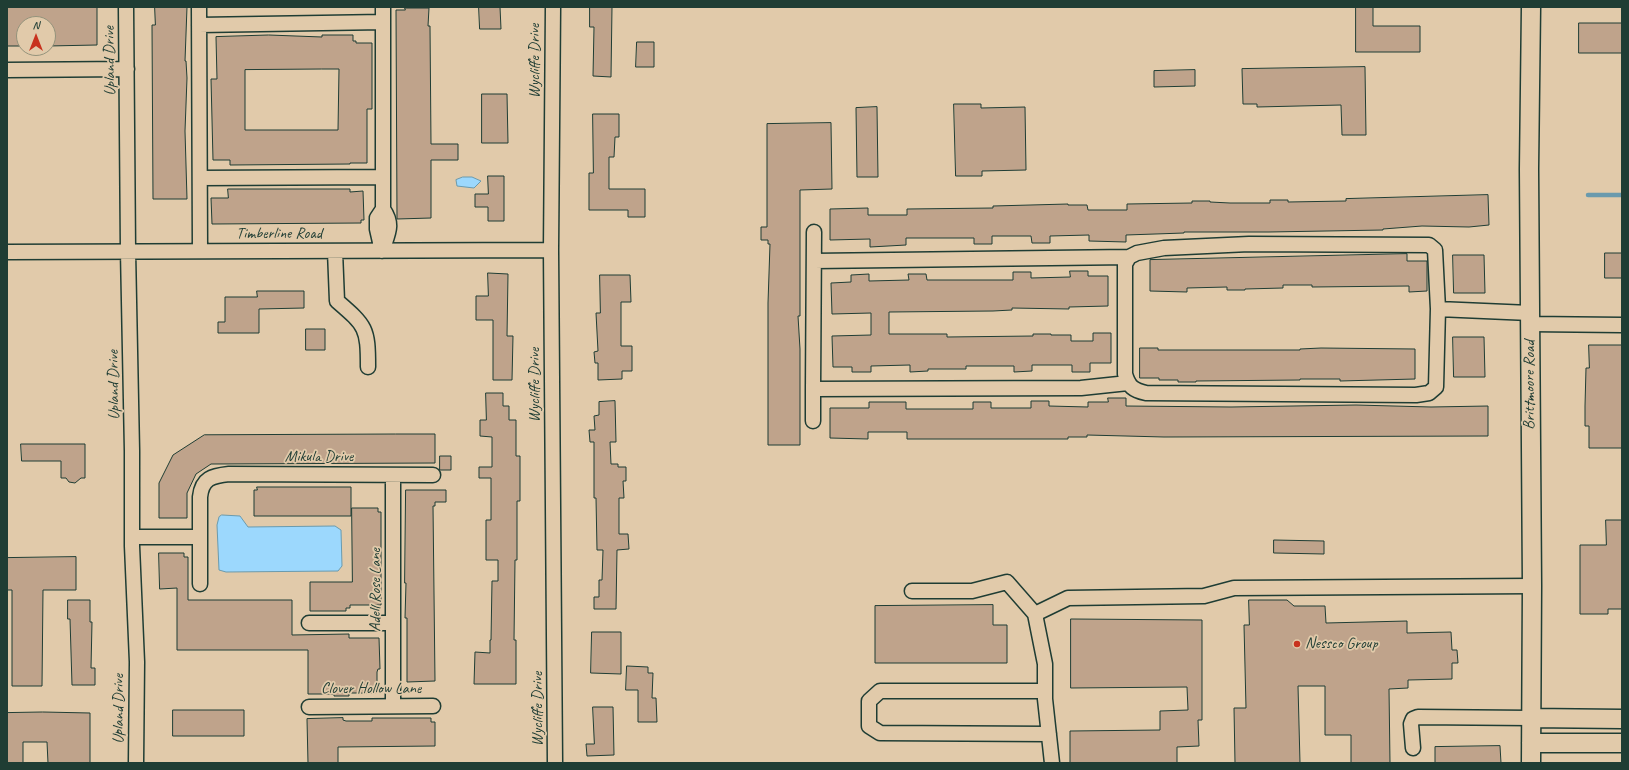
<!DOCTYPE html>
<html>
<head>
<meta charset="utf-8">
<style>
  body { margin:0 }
  #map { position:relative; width:1629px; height:770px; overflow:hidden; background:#e1caaa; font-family:Caveat,sans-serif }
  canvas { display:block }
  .frame { position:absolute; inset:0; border:8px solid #1f3d34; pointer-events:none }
  .north { position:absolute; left:16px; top:16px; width:40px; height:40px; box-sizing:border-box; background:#e1caaa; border:1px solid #93927b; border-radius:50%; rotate:0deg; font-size:11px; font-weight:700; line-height:16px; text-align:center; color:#1f3d34 }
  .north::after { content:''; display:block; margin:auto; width:14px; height:18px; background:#c8321e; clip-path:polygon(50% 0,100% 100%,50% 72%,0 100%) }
</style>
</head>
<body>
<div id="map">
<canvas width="1629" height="770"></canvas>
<div class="frame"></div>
<div class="north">N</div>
</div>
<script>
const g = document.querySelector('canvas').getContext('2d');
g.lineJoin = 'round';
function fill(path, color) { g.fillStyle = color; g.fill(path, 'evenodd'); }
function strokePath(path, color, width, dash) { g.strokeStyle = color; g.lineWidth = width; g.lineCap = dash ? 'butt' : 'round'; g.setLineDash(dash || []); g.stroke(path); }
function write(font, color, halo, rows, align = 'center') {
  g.font = font + ' Caveat,sans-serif'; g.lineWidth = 3.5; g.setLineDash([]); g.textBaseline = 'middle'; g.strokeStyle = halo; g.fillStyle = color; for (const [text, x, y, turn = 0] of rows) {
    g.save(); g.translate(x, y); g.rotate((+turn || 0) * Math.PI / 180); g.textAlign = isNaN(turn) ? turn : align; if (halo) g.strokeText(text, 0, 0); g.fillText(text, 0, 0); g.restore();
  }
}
const water = new Path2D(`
  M463 177H472L481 181 474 188 457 186 456 180Z
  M222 515 240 516 248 527 335 526 341 530 342 566 338 571 226 572 219 570 217 525 219 517Z`);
fill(water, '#9cd8fd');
strokePath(water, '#6a9aad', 1);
strokePath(new Path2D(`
  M1588 195H1622`), '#6a9aad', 4.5);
const building = new Path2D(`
  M7 7H97V45L48 46V24H24V46H7Z
  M155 7H187L185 61H186L187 78 185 131 187 199H153L152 25H155Z
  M479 7H500L501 29H480Z
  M590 7H612L611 77 593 76 594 27H590Z
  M1356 7H1373V26H1420V52H1356Z
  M405 8H429L428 26H430L431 144H458V160H431V218L397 219 396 10H405Z
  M1579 23H1622V53H1579Z
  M269 35 322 37V35H353V41H356V43H372V109H367V163H350V164L230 165V160H213L211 79H217L216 37ZM322 69H339L338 130H245V70Z
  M637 42H654V67H636Z
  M1365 67 1366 135H1342L1341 105 1257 107V104H1243L1242 69Z
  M1195 70V86L1154 87V71Z
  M482 94H507L508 143H482Z
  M954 104H981V108L1025 107 1026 170 982 171V176H956Z
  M877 107 878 177H857L856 108Z
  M593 114H619V137H615L614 157H609V189H645V217H628V210H589V173H593Z
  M831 123 832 189 800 190V316H798L800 349V445H768V303L770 244H768V240H761V227H767V124Z
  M488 176H504V221H488V207H475V194H488Z
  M228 189H350V192L363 191 364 220H361V223L212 224 211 198H228Z
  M1488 195 1489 225 1469 227 1422 226 1383 229V230L1269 232H1184V233L1126 235V242L1089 241V235L1050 236V243H1032L1031 236H992V244H974V238H906V245L870 247V239L830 240V209L868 208V215H907V209L993 208V206L1068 204V205H1087L1088 210H1127V204L1192 203V201H1210V202L1230 203H1270V200H1288V202L1346 201V199Z
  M1605 253H1622V278H1605Z
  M1407 254V261H1427V291L1409 292V286L1312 287V285H1283V288L1245 289V290H1227V287L1187 288V292L1150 291V260Z
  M1453 255H1484L1485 293H1454Z
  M1070 271H1088V276H1108V306L1069 307V309L1012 308V310L993 311 889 312V334H947V337L1033 336V334H1051V335H1071V341H1093V333H1111V363H1090V372H1072V365H1032V371L1014 372V366H966V369H928V371L910 372V365L871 366V372H852V367H833L832 336 871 335V313L832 314 831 283 851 282V275L869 274V281L909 280 908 274H926L927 280H1013V272H1031V278L1070 277Z
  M488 273 508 274 507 336H513L512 380H493V320H476V296H488Z
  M600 275H630L631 302H621V346H632V371H622V379L598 380V363H595L594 352 598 351 596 313H600Z
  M257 291H304V308L259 309V333H218V322H225V297H257Z
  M306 329H325V350H306Z
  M1453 337H1484L1485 377H1454Z
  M1589 345H1622V448H1589V426H1585V406L1586 368H1589Z
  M1140 348H1158V350H1300V349L1321 348 1415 349V379L1340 381V379H1300V380L1196 381V382H1178V380H1159V378H1140Z
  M486 393H503V406H509V420H516V456H520V501H517V560H515L514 640H516V684H474L475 652 490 653V640H491L492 581H498V560H486V520H491V478H479V467H492V437L480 436V420H486Z
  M1108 398H1126V406L1231 407 1356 405 1431 407 1488 406V436L1164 437 1087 435V437H1068V439H907V432H868V439L830 438V408H869V402H906V409H973V402H991V408H1031V401H1049V406L1088 407V402H1108Z
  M615 401 616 442H610L611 464H618V467H626V481H623L624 498H619V534H628L629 549 617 550 616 609H594V597H599V580H602L603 550H597L596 498H594V442H590L589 430H595L594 416 599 415V402Z
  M396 434H435V463L211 464 196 474 187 493V518H159V483L173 455 204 435Z
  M21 444H85V478H81L75 483 69 482 66 478H61V461H22Z
  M440 456H451V470H440Z
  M257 487H351V516H254V490H257Z
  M406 490H446V502H435V506H433L435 681 407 682V618H405L406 583H405Z
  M352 508H378V512H381V605H350V608H346V611H310V582H352Z
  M1606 520H1622V609H1608V614H1580V545H1606Z
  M1274 540 1324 541V554L1274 553Z
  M159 553H184V557H188V600H292V635L349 634V638H379L380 669H378L377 672V693H349V696H334V694H308V650H177V588L160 589Z
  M76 557V590H43L42 686H12V590H7V558Z
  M68 600H90V622H92L91 668H95V685H72L70 619H68Z
  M1249 600H1287L1294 606H1325L1326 623 1407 621V633L1451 632 1452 650H1457L1458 663H1452V679L1408 680V688L1389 689 1390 763H1351V735H1325V686H1298L1300 763H1235L1234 708H1246L1244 625H1249Z
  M993 605V625H1007V663H875V606Z
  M1071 619 1202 620V720H1198L1199 746 1177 747V763H1070V731L1160 730V711L1188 710 1187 687 1071 688Z
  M592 632H621V674L591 673Z
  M627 666 648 667V673H653L652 698H656L657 722H638V690H626Z
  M593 707H613L614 755 587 756 586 744H594Z
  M173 710H244V736H173Z
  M43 712 90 713V763H48L47 742H23V763H7V713Z
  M343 718V720L346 721H372V718H431V722H435V746L338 747V763H308L307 719Z
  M1500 746 1501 763H1435V747Z`);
fill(building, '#bfa38b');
strokePath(building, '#1f3d34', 1);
const minor = new Path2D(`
  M126 7 128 251 132 451V546L137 662 136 763
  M199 7 200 251
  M553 7 551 250 555 763
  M199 25 383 22
  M7 70 127 69
  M200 178 383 177
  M383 209V7
  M383 209C394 225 388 233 382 251L377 229V218Z
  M814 232 813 389 1081 388 1128 383
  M335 251 337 301C366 326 368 328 368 367
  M7 252 551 250
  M814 261 1129 257
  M1438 309 1435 250 1429 245 1249 244 1164 248 1137 253 1129 257 1125 264V374C1129 387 1133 390 1146 393L1416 395 1429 393 1436 387 1438 309 1530 313
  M1530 324 1622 325
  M813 421V389
  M393 475V706
  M132 537H200
  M200 584V497C202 478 212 476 229 474L433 475
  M912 591H972L1007 582 1035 614
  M309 623H393
  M1045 691H880L869 701V726L880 733 1049 734
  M309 707 433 706
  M1413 748 1411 724 1413 719 1418 717 1531 718
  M1052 763 1045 699V664L1035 614 1068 598 1204 596 1234 588 1532 586`);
const major = new Path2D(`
  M1531 718 1622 719
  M1531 743H1622
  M1531 763 1532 586 1529 169 1531 7`);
strokePath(minor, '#1f3d34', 17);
strokePath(major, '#1f3d34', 21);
strokePath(minor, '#e1caaa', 14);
strokePath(major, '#e1caaa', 18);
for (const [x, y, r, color] of [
  [1297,644,4,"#c8321e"]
]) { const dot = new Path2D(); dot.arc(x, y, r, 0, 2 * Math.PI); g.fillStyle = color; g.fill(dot); strokePath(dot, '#e1caaa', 1.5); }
write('16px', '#1f3d34', '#e1caaa', [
  ["Upland Drive",110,61,-91],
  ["Wycliffe Drive",535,61,-90],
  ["Timberline Road",279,234],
  ["Upland Drive",114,385,-91],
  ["Wycliffe Drive",535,385,-90],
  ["Brittmoore Road",1530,385,-90],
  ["Mikula Drive",319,457],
  ["Adell Rose Lane",376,590,-90],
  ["Clover Hollow Lane",371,689],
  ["Upland Drive",119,709,-90],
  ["Wycliffe Drive",538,709,-90]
]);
write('16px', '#1f3d34', '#e1caaa', [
  ["Nessco Group",1305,644]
], 'left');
</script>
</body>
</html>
